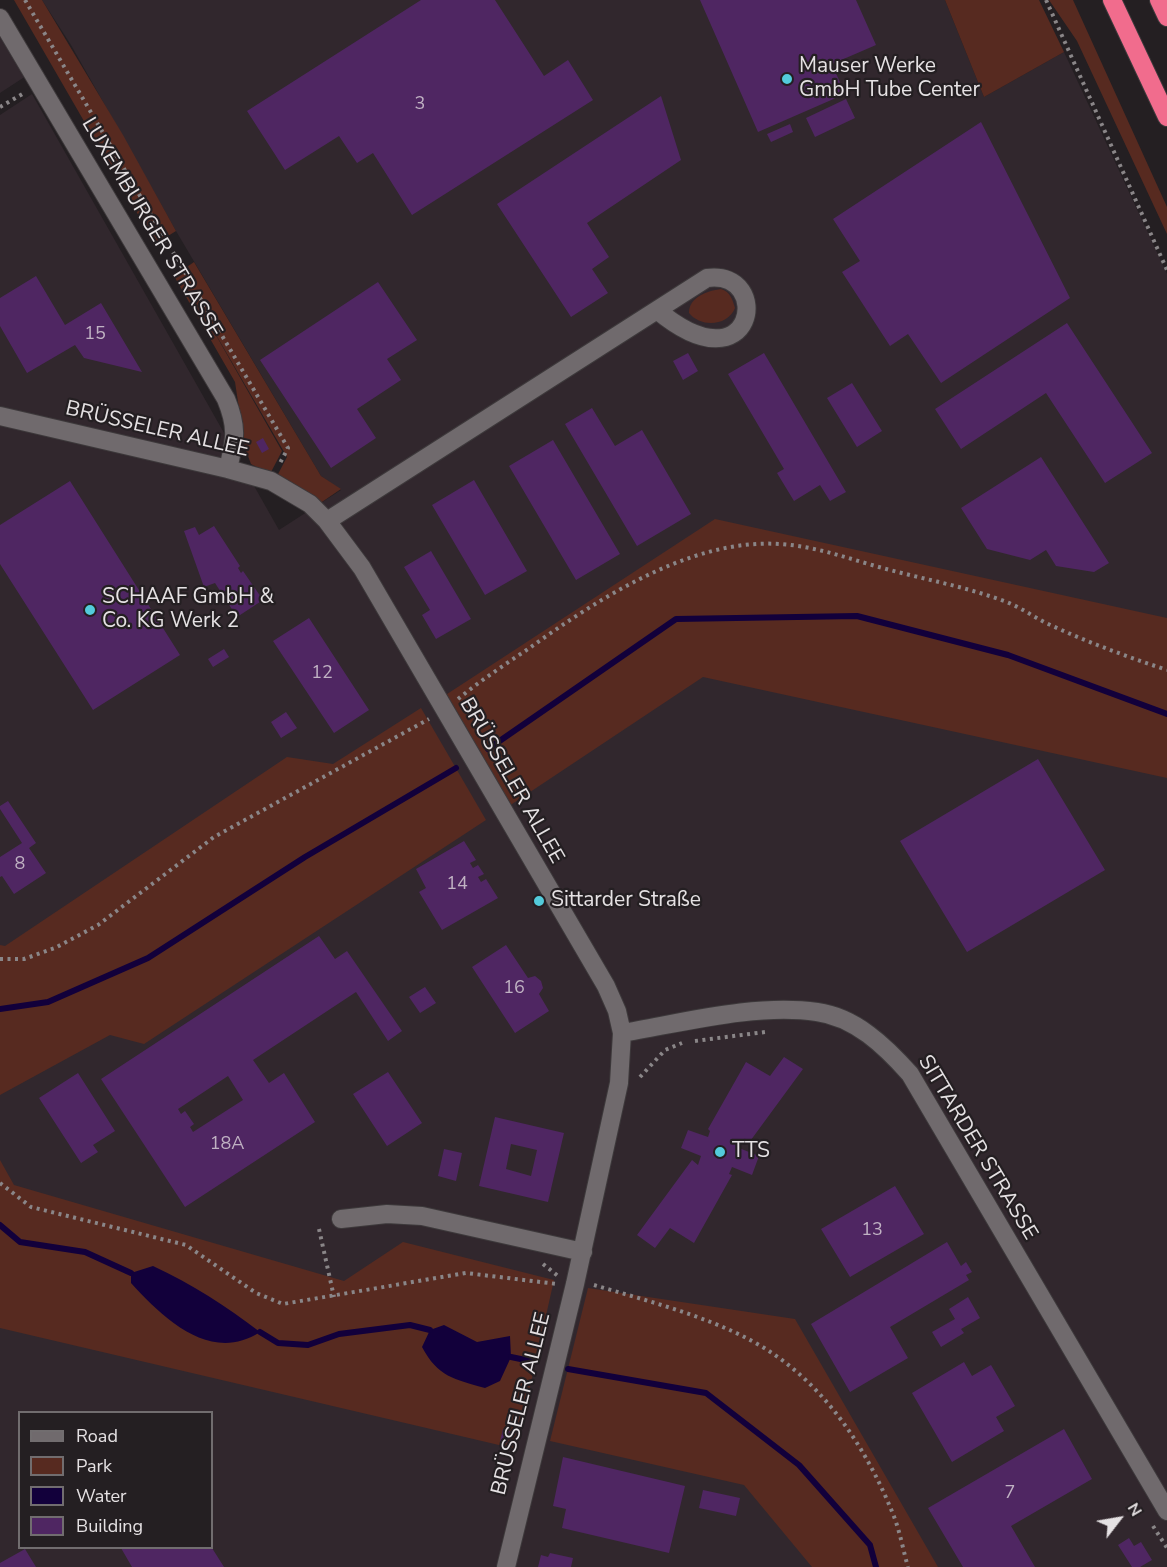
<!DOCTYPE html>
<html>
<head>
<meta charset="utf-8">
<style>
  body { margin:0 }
  #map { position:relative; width:1167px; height:1567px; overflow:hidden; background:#241f22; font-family:"Nunito Sans",sans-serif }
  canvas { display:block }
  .legend { position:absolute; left:18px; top:1411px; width:195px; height:138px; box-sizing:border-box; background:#241f22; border:2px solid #716d6f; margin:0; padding:8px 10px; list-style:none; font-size:18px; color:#e5e1e3 }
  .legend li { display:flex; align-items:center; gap:12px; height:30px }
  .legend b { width:30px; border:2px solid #716d6f }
  .north { position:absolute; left:1089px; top:1489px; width:60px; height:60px; -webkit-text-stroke:4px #241f22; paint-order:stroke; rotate:59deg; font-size:16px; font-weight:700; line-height:24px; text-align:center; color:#e5e1e3 }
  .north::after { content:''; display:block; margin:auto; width:21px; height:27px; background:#e5e1e3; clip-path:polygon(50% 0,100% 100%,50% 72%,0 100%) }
</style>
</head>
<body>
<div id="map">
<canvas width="1167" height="1567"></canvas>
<ul class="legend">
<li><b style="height:8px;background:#706a6d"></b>Road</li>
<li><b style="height:16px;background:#572a20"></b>Park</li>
<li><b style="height:16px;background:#12003b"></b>Water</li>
<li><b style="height:16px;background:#4f2662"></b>Building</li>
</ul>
<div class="north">N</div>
</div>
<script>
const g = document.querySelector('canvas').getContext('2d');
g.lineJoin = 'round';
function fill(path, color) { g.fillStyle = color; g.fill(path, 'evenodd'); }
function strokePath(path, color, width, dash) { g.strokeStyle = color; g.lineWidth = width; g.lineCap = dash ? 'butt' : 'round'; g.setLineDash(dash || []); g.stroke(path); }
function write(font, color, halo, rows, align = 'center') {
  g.font = font + ' "Nunito Sans",sans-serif'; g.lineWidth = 4.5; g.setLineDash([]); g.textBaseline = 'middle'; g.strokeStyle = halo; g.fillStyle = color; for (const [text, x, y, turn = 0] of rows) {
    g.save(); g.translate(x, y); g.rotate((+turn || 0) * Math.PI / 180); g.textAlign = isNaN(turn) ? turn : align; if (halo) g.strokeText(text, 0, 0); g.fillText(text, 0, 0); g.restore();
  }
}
fill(new Path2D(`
  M42 0H945L984 97 1064 52 1167 274V1567H0V115L32 94 279 530 341 490 321 476 176 231 71 45ZM20 1412H212V1548H20Z
  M0 34 26 76 0 93Z`), '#31272d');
fill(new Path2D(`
  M14 0H42L123 135 176 231 155 244Z
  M945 0H1039L1064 52 984 97Z
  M1049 0H1073L1167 207V234L1077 41Z
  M194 262 321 476 341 489 319 504 277 476 287 457 197 302 282 451 270 474 251 464 245 448 235 382 174 276Z
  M721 289C730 292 732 298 735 308 728 326 701 328 689 313 689 297 707 291 721 289Z
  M715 519 1167 618V778L703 677 506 808 441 698Z
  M421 708 486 820 144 1044 110 1035 0 1095V945L5 946 287 757 333 764Z
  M0 1160 14 1185 344 1281 403 1242 554 1280 516 1449 0 1328Z
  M588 1288 795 1319 938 1567H812L744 1485 550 1441Z`), '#572a20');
fill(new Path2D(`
  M153 1266C192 1284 226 1306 260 1332 211 1364 164 1319 131 1283V1273Z
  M444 1325 477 1342 510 1336 511 1357 500 1381 485 1388C454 1379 438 1377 422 1347L430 1330Z`), '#12003b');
strokePath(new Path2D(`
  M488 749 676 619 857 616 1008 655 1167 714
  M0 1009 48 1002 148 958 305 857 456 768
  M0 1225 20 1242 85 1252 131 1273
  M260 1332 278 1343 308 1345 339 1334 410 1325 430 1330
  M511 1357 535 1362
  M568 1369 706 1393 799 1465 870 1545 876 1567`), '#12003b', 6);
fill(new Path2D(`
  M421 0H495L544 76 568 60 593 100 412 215 373 153 357 163 339 136 285 170 247 111Z
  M700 0H856L876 45 832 64 845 94 758 132Z
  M661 96 681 160 587 223 609 257 592 269 608 293 571 317 497 204Z
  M846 99 855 118 815 137 806 118Z
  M981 122 1070 298 941 383 908 334 890 346 842 272 860 261 833 219Z
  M790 124 793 132 771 142 767 134Z
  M36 276 65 325 101 303 142 372 84 358 75 345 27 373 0 326V298Z
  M378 282 417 340 387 359 401 380 357 409 376 438 331 468 260 360Z
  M1067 323 1152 453 1105 483 1046 393 961 449 935 409Z
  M688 353 698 371 683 380 673 361Z
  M764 353 846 492 830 501 820 485 794 501 777 473 784 469 728 374Z
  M852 383 882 431 857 447 827 398Z
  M592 408 615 446 642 430 691 514 637 546 565 424Z
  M263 438 269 449 262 453 256 442Z
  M553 440 620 554 576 580 509 466Z
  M1041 457 1109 563 1094 572 1056 566 1046 550 1030 560 987 549 961 508Z
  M474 480 527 571 485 595 432 505Z
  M70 481 180 655 93 710 0 564V525Z
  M214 526 240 566 238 568 241 573 243 571 263 600 237 617 215 583 204 587 184 531 195 527 199 535Z
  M431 551 471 619 436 639 422 615 430 610 404 567Z
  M309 618 369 710 334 733 273 641Z
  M224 649 229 657 213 667 208 659Z
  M286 712 297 728 281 738 271 722Z
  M1038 759 1105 870 967 952 900 841Z
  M8 801 36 843 29 848 46 873 14 894 2 876 0 877V857L22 843 0 809V806Z
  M464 841 476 860 470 863 473 868 478 865 484 874 478 877 481 882 486 879 498 898 442 930 419 892 426 888 416 869Z
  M319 936 335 959 347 951 402 1031 388 1041 356 992 253 1060 269 1083 284 1073 315 1122 185 1207 101 1079ZM228 1076 243 1100 193 1132 190 1127 194 1124 185 1111 181 1114 178 1109Z
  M506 945 528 978 535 976 541 981 543 988 539 994 549 1011 515 1033 472 967Z
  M425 987 436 1003 420 1013 409 997Z
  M784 1057 803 1069 748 1144 742 1140 739 1148 759 1156 752 1175 732 1167 729 1174 732 1175 694 1243 670 1228 655 1248 637 1235 692 1160 698 1165 701 1156 681 1148 688 1130 708 1137 710 1131 708 1129 746 1062 770 1076Z
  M388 1072 422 1123 387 1146 353 1094Z
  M78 1073 115 1131 93 1145 98 1152 81 1163 39 1098Z
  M495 1117 564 1133 548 1202 479 1186ZM511 1144 537 1150 531 1176 506 1169Z
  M444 1149 462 1153 456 1181 438 1176Z
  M895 1186 924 1234 850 1277 821 1229Z
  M947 1242 961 1266 966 1262 972 1272 966 1275 969 1280 890 1327 908 1358 850 1392 811 1324Z
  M968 1297 980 1318 961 1329 964 1333 941 1347 932 1332 955 1319 949 1309Z
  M964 1362 972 1376 991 1365 1015 1406 996 1417 1004 1431 952 1462 912 1393Z
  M503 1429 510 1431 507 1443 500 1441Z
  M1064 1429 1092 1479 1011 1526 1035 1567H963L928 1508Z
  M563 1457 685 1486 669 1553 562 1528 566 1509 553 1506Z
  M703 1490 740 1498 736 1516 699 1508Z
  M1129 1538 1134 1546 1141 1542 1152 1560 1140 1567H1132L1118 1545Z
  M121 1548H212L224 1567H132Z
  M25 1549 36 1567H0V1563Z
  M550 1553 573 1558 571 1567H538L541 1555 548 1557Z`), '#4f2662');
const minor = new Path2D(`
  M0 18 226 399C238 428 235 439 228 469
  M0 416 228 469 271 481 310 504 327 521 362 568 606 986 617 1011 622 1033 619 1083 575 1284 506 1567
  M327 521 657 310C755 392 774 269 707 278L657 310
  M622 1033C682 1023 756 1003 817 1012 855 1017 885 1046 910 1074L1167 1511
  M341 1219 387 1214 422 1216 583 1252`);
const highway = new Path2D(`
  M1112 0 1167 117
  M1159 0 1167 17`);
strokePath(minor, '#3d393b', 20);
strokePath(highway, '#3d393b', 20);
strokePath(new Path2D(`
  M25 0 288 448 279 465
  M1046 0 1167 270
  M0 107 24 93
  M458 699C480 681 504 665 528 649 597 600 690 538 780 544 812 546 841 556 872 565 916 578 961 585 1004 601 1018 606 1031 615 1044 622 1084 641 1125 656 1167 670
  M0 959H24L55 948 98 925 214 837 429 719
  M695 1041 765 1032
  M640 1077 665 1050 682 1043
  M0 1183 31 1207 186 1245 256 1293 283 1304 466 1273 557 1284
  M319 1229 334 1297
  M543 1264 558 1276
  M594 1285C651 1302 723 1320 772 1353 829 1391 868 1452 893 1514 900 1531 903 1550 908 1567
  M1153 1526 1167 1548`), '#8a8688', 4, [3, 4.5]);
strokePath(minor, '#706a6d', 18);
strokePath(highway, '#f16c8d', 18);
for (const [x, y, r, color] of [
  [787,79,6,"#53cbdb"],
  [90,610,6,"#53cbdb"],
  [539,901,6,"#53cbdb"],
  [720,1152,6,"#53cbdb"]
]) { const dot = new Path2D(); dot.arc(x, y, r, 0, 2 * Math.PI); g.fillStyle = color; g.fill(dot); strokePath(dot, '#241f22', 2); }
write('18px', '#c0b2c3', null, [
  ["3",420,105],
  ["15",95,335],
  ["12",322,674],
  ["8",20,865],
  ["14",457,885],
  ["16",514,989],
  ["18A",227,1145],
  ["13",872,1231],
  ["7",1010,1494]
]);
write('21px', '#e5e1e3', '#241f22', [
  ["Mauser Werke",799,67],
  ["GmbH Tube Center",799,91],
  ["SCHAAF GmbH &",102,598],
  ["Co. KG Werk 2",102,622],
  ["Sittarder Straße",551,901],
  ["TTS",732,1152]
], 'left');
write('21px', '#e5e1e3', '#241f22', [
  ["LUXEMBURGER STRASSE",151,228,59],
  ["BRÜSSELER ALLEE",157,430,13],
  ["BRÜSSELER ALLEE",511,781,60],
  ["SITTARDER STRASSE",977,1148,59],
  ["BRÜSSELER ALLEE",522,1404,-76]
]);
</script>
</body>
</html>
